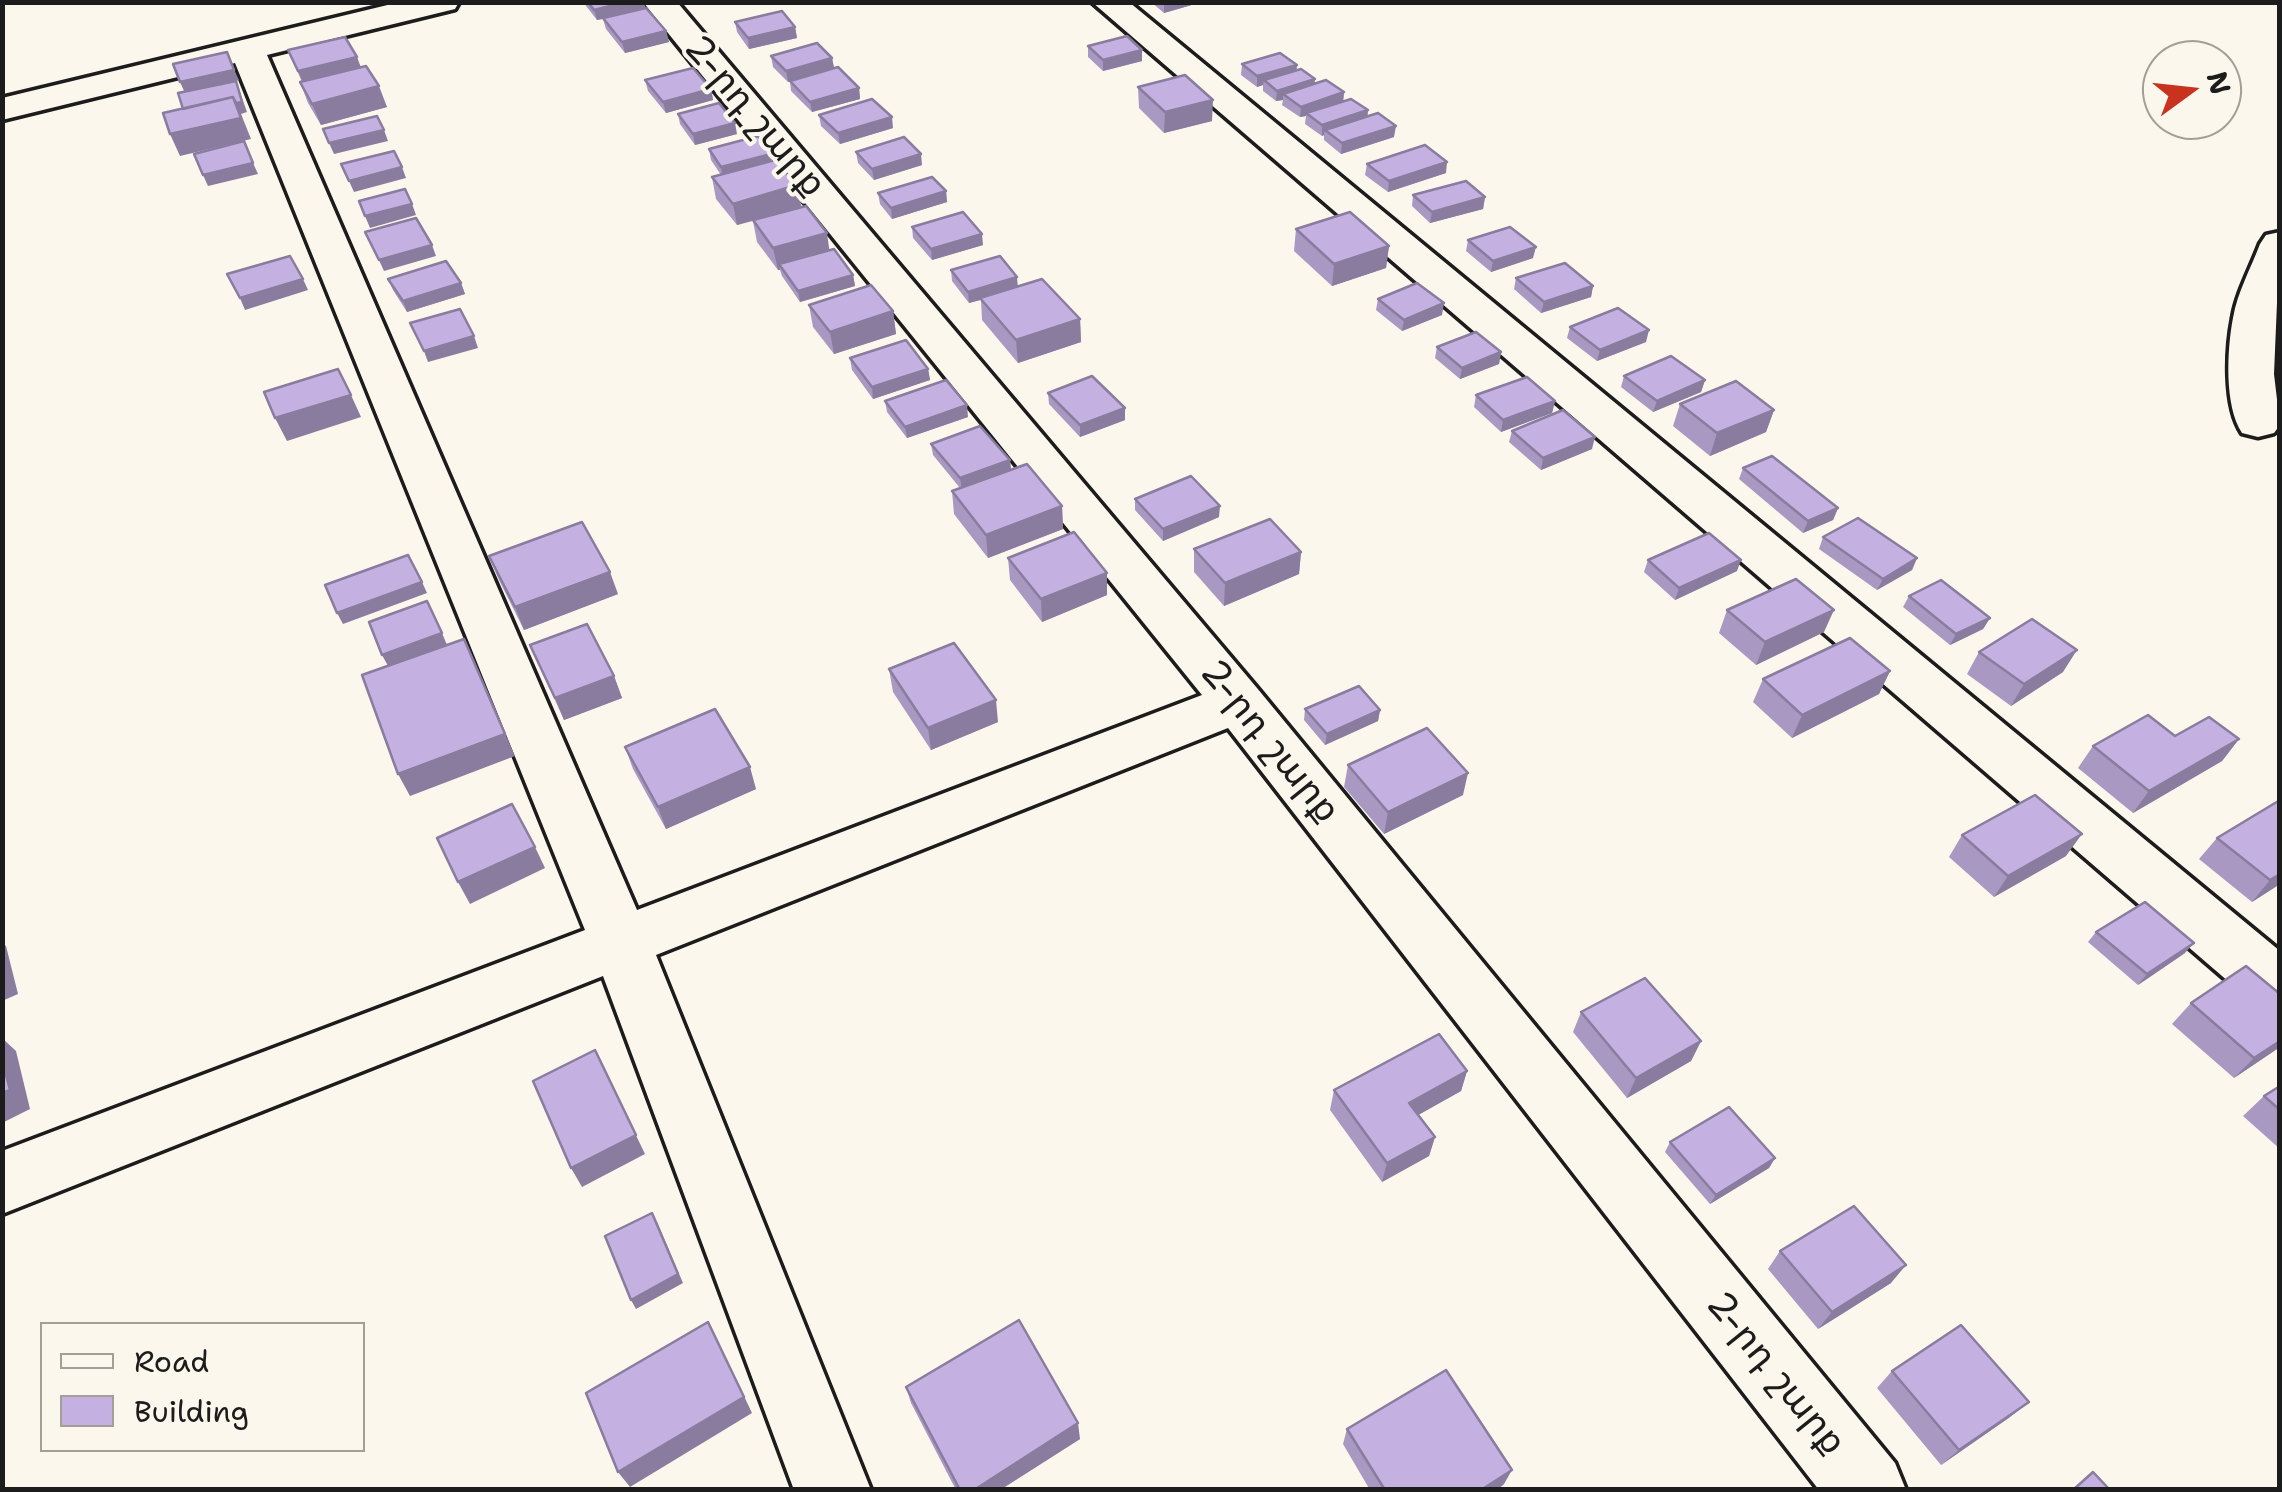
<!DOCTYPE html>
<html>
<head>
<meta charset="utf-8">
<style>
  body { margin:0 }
  #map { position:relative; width:2282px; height:1492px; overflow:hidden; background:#fbf7ec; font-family:"Shantell Sans",sans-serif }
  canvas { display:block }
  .frame { position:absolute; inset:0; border:5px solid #1c1c1c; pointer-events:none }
  .legend { position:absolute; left:40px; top:1322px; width:325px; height:130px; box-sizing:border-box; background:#fbf7ec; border:2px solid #a29f99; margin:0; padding:12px 18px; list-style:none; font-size:30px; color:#1c1c1c }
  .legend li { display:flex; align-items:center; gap:20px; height:50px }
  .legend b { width:50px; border:2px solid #a29f99 }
  .north { position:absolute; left:2142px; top:40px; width:100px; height:100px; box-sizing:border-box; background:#fbf7ec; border:2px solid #a29f99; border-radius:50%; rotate:75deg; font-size:28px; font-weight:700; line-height:40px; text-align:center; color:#1c1c1c }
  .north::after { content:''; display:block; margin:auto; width:35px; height:45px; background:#c8321e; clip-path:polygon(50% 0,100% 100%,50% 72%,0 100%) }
</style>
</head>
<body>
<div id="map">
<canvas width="2282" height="1492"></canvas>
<div class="frame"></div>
<ul class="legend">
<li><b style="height:12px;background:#fbf7ec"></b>Road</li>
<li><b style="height:28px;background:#c4b1e1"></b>Building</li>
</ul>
<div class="north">N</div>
</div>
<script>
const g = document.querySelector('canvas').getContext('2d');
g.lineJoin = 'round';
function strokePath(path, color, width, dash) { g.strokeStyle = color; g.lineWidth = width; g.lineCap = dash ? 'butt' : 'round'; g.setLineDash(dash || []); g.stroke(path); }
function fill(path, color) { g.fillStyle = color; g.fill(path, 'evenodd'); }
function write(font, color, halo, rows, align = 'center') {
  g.font = font + ' "Shantell Sans","Noto Sans Armenian",sans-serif'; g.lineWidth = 8; g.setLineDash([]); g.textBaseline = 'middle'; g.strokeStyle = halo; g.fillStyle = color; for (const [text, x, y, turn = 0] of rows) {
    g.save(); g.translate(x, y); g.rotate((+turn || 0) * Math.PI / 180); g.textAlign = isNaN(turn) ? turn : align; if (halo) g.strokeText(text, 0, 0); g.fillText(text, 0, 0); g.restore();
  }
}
const minor = new Path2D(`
  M400 2H459L455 9 267 55 637 910 1202 695 643 2H677L1257 688 1895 1463 1906 1490H1819L1228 728 656 955 871 1490H794L603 976 2 1214V1151L585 930 235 63 2 120V98Z
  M1092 2H1129L2280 951V1014L2258 1007Z
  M2280 232 2274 374 2280 425 2274 433 2258 437 2242 433C2224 406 2227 349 2233 318 2237 293 2251 268 2260 244L2266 235Z`);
strokePath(minor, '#1c1c1c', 7);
fill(minor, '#fbf7ec');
fill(new Path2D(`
  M583 2H644L645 8 666 31 669 42 625 53 606 29 603 19 597 20Z
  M1151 2H1202L1164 13Z
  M735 22 795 27 797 38 749 49 737 32Z
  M1088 46 1142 61 1103 71 1088 57Z
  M288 50 360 67 387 107 321 125 308 103 300 82H302Z
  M771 56 832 58 834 68 859 88 860 99 812 112 791 91 790 81 788 82 773 67Z
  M1242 64 1297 65 1296 70 1315 83 1344 92 1343 101 1368 110 1367 117 1394 137 1341 154 1324 140V135L1322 136 1305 124 1306 116 1300 117 1282 105 1283 100 1276 101 1263 91V85L1257 87 1241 75Z
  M645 80 711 89 713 100 666 113 648 91Z
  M1138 87 1212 121 1164 133 1139 108Z
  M678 114 737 134 695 145 680 124Z
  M819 115 893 128 840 144 821 126Z
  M709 149 771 154 773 160 797 185 801 206 830 250 853 275 855 286 800 302 782 276 780 270H778L757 242 753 221 737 225 716 199 712 177 721 175 711 160Z
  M856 152 922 165 874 180 858 163Z
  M1367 164 1446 173 1388 192 1365 175Z
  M946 191 947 202 892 219 880 204 878 193Z
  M1413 195 1485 197 1483 209 1430 223 1412 206Z
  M912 227 983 245 932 260 913 238Z
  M1296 229 1389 246 1386 268 1332 286 1294 251Z
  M1468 240 1533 258 1491 272 1466 251Z
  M951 270 1018 286 1080 319 1081 342 1018 363 982 320 981 300 969 303 952 281Z
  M1516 278 1593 286 1591 297 1541 313 1514 289Z
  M388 279 461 283 465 294 407 312 393 290Z
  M1378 299 1442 315 1402 331 1376 310Z
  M809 305 893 311 896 334 834 354 813 327Z
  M1570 327 1646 342 1597 361 1567 338Z
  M1437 347 1501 352 1499 364 1460 379 1435 358Z
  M850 358 928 369 930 380 873 399 852 370Z
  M1624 376 1705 380 1701 392 1653 412 1621 387Z
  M1048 393 1125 420 1080 437 1049 404Z
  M1476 395 1555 401 1552 413 1501 432 1474 407Z
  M885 401 968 417 907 438 887 412Z
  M1680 404 1774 410 1766 432 1710 456 1673 426Z
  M1512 431 1592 449 1541 470 1509 442Z
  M931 444 1010 460 1011 470 1062 506 1063 529 988 558 954 514 952 491 960 488 933 455Z
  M1743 468 1838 508 1833 520 1803 533 1739 479Z
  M1135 499 1219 517 1163 541 1135 510Z
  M1823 537 1917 558 1912 570 1877 590 1819 549Z
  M1194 549 1301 552 1299 574 1224 606 1194 572Z
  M489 556 618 594 524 630 498 578Z
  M1008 558 1107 595 1042 622 1010 580Z
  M1648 560 1737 571 1675 600 1644 572Z
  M1909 596 1990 618 1983 629 1950 645 1903 607Z
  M1727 610 1824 632 1756 665 1719 633Z
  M530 645 614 676 622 698 564 720Z
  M1979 652 2063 672 2011 706 1967 674Z
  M889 669 998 722 931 750 893 692Z
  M1890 671 1879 694 1792 738 1753 702 1763 679Z
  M1305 709 1380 710 1378 721 1325 745 1304 720Z
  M2175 736 2239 739 2222 761 2133 813 2078 768 2093 746Z
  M625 747 756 789 666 829 633 769Z
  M1348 765 1463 795 1384 834 1344 787Z
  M2280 800V884L2252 902 2199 859 2217 838Z
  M1962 835 2066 856 1994 897 1949 857Z
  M2096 932 2185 953 2138 985 2088 942Z
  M2191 1003 2280 1047 2234 1078 2172 1024Z
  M1581 1012 1701 1041 1691 1061 1627 1098 1573 1032Z
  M1467 1071 1461 1091 1418 1115 1435 1137 1429 1156 1382 1182 1330 1110 1334 1090Z
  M2280 1086V1149L2243 1116 2264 1096Z
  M1670 1142 1775 1158 1769 1168 1710 1204 1665 1152Z
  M1780 1251 1891 1283 1818 1329 1768 1269Z
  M1892 1371 2010 1417 1941 1465 1877 1388Z
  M906 1387 1080 1439 1000 1490H956L911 1403Z
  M1347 1429 1504 1484 1497 1490H1370L1343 1444Z`), '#a998c2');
fill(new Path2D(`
  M626 2H644L645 9 597 20 594 10Z
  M1164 2H1202L1164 13Z
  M795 27 797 38 749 49 748 38Z
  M666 31 669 42 625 53 622 42Z
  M1142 50V61L1103 71V60Z
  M357 57 365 78 307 92 298 71Z
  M832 58 834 68 788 82 786 71Z
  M1297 65 1296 76 1264 80 1263 85 1257 87V76Z
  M234 70 239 80 236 81 247 112 241 114 251 139 180 156 170 134 184 114 185 93 180 82Z
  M1315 79 1314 90 1283 94V100L1276 101 1277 91Z
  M379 86 387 107 321 125 312 104Z
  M859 88 860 99 812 112 810 102Z
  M711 89 713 100 666 113 663 102Z
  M1344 92 1343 103 1306 113V116L1300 117 1301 107Z
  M1213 100 1212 121 1164 133 1165 112Z
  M1368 110 1367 121 1325 130 1324 135 1322 136V125Z
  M892 117 893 128 840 144 838 133Z
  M735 123 737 134 695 145 693 134Z
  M1396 126 1394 137 1341 154 1342 143Z
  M384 130 388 141 334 154 329 143Z
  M771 154 773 165 723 178 721 167Z
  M921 154 922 165 874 180 872 169Z
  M1447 162 1446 173 1388 192 1389 181Z
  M253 163 258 174 208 186 203 175Z
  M402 167 406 178 354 192 349 181Z
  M797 185 801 206 737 225 733 204Z
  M946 191 947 202 892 219 891 208Z
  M1485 197 1483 209 1430 223 1432 212Z
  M412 204 416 215 370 228 365 216Z
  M827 233 830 255 779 264 780 270H778L773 248Z
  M982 234 983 245 932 260 931 249Z
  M432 245 436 256 384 271 379 260Z
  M1389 246 1386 268 1332 286 1334 264Z
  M1536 247 1533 258 1491 272 1493 261Z
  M853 275 855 286 800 302 798 291Z
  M1017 277 1018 289 969 303 968 292Z
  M303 279 308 290 245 310 240 298Z
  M461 283 465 294 407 312 403 301Z
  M1593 286 1591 297 1541 313 1544 302Z
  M1444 303 1442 315 1402 331 1404 320Z
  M893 311 896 334 834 354 830 332Z
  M1080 319 1081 342 1018 363 1016 340Z
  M1649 330 1646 342 1597 361 1600 350Z
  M474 336 478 348 428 362 424 351Z
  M1501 352 1499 364 1460 379 1462 368Z
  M928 369 930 380 873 399 872 387Z
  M1705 380 1701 392 1653 412 1657 401Z
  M351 395 361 417 287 441 275 418Z
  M1555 401 1552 413 1501 432 1503 420Z
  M967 405 968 417 907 438 905 427Z
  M1125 408V420L1080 437V425Z
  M1774 410 1766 432 1710 456 1717 433Z
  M1595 437 1592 449 1541 470 1543 458Z
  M1010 460 1011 471 962 490 960 478Z
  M1062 506 1063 529 988 558 986 535Z
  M1220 506 1219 517 1163 541V529Z
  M1838 508 1833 520 1803 533 1808 521Z
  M1301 552 1299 574 1224 606 1225 583Z
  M1917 558 1912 570 1877 590 1883 579Z
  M1741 560 1737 571 1675 600 1679 588Z
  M610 572 618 594 524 630 515 607Z
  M1107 573V595L1042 622 1041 599Z
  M422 582 427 593 343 624 337 613Z
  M1834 610 1824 632 1756 665 1765 642Z
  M1990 618 1983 629 1950 645 1956 634Z
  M442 633 447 645 388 666 382 655Z
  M464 639 515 756 410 796 398 774Z
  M2077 650 2063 672 2011 706 2024 684Z
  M1890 671 1879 694 1792 738 1802 715Z
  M614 676 622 698 564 720 555 698Z
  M996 700 998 722 931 750 928 728Z
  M1380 710 1378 721 1325 745 1327 734Z
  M2239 739 2222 761 2133 813 2149 791Z
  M750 767 756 789 666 829 658 807Z
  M1468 773 1463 795 1384 834 1388 812Z
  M2082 834 2066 856 1994 897 2008 876Z
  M535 847 545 868 470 904 458 882Z
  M2280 874V884L2252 902 2270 880Z
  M2 943 6 946 18 994 2 1001Z
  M2194 943 2185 953 2138 985 2147 974Z
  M2 1038 16 1051 30 1109 2 1123Z
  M1701 1041 1691 1061 1627 1098 1636 1078Z
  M2280 1041V1047L2234 1078 2254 1058Z
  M595 1050 645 1154 582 1187 571 1168Z
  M1467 1071 1461 1091 1404 1123 1409 1103Z
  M1435 1137 1429 1156 1382 1182 1387 1163Z
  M1775 1158 1769 1168 1710 1204 1716 1195Z
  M657 1222 683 1283 636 1309 631 1300Z
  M1906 1265 1891 1283 1818 1329 1832 1312Z
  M717 1339 752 1413 630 1487 618 1472Z
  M2029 1402 2010 1417 1941 1465 1959 1450Z
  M1078 1423 1080 1439 1000 1490H974Z
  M1512 1470 1504 1484 1497 1490H1481Z`), '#897c9e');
const building = new Path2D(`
  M588 2H626L594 10Z
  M646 8 666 31 622 42 603 18Z
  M782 11 795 27 748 38 735 22Z
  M1127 36 1142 50 1103 60 1088 46Z
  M345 37 357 57 298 71 288 50Z
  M817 43 832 58 786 71 771 56Z
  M227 52 234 70 180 82 173 64Z
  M1280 53 1297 65 1257 76 1242 64Z
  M366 66 379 86 312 104 300 82Z
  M838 67 859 88 810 102 790 81Z
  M693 68 711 89 663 102 645 80Z
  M1301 69 1315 79 1277 91 1264 80Z
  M1185 75 1213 100 1165 112 1138 87Z
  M1326 80 1344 92 1301 107 1283 94Z
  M236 81 242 102 236 103 233 97 183 109 178 93Z
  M233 97 241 118 170 134 163 113Z
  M872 99 892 117 838 133 819 115Z
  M1351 99 1368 110 1322 125 1306 113Z
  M719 103 735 123 693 134 678 114Z
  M1378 113 1396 126 1342 143 1325 130Z
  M377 116 384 130 329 143 323 129Z
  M758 136 771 154 721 167 709 149Z
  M904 137 921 154 872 169 856 152Z
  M244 141 253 163 203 175 194 154Z
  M1425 145 1447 162 1389 181 1367 164Z
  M394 151 402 167 349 181 341 164Z
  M775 160 797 185 733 204 712 177Z
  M932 177 946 191 891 208 878 193Z
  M1466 181 1485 197 1432 212 1413 195Z
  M405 189 412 204 365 216 359 201Z
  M806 206 827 233 773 248 753 220Z
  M963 212 982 234 931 249 912 227Z
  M1350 212 1389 246 1334 264 1296 229Z
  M416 218 432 245 379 260 365 232Z
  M1510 227 1536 247 1493 261 1468 240Z
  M834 249 853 275 798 291 779 264Z
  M290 256 303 279 240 298 227 274Z
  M1000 256 1017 277 968 292 951 270Z
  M446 261 461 283 403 301 388 279Z
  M1565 263 1593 286 1544 302 1516 278Z
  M1042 279 1080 319 1016 340 980 298Z
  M1417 283 1444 303 1404 320 1378 299Z
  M871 285 893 311 830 332 809 305Z
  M1618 308 1649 330 1600 350 1570 327Z
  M460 309 474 336 424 351 410 323Z
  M1476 332 1501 352 1462 368 1437 347Z
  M906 340 928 369 872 387 850 358Z
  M1671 356 1705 380 1657 401 1624 376Z
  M338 369 351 395 275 418 264 392Z
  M1092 376 1125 408 1080 425 1048 393Z
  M1527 377 1555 401 1503 420 1476 395Z
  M946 380 967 405 905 427 885 401Z
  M1736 381 1774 410 1717 433 1680 404Z
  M1563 410 1595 437 1543 458 1512 431Z
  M980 426 1010 460 960 478 931 444Z
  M1772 456 1838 508 1808 521 1743 468Z
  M1027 464 1062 506 986 535 952 491Z
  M1191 476 1220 506 1163 529 1135 499Z
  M1858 518 1917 558 1883 579 1823 537Z
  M1270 519 1301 552 1225 583 1194 549Z
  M582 522 610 572 515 607 489 556Z
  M1074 532 1107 573 1041 599 1008 558Z
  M1709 533 1741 560 1679 588 1648 560Z
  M408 555 422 582 337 613 325 585Z
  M1796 579 1834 610 1765 642 1727 610Z
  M1941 580 1990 618 1956 634 1909 596Z
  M427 601 442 633 382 655 369 622Z
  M2032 619 2077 650 2024 684 1979 652Z
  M587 624 614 676 555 698 530 645Z
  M1850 638 1890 671 1802 715 1763 679Z
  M464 639 505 734 398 774 362 675Z
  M954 643 996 700 928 728 889 669Z
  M1359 686 1380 710 1327 734 1305 709Z
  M715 709 750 767 658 807 625 747Z
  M2148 715 2175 736 2209 717 2239 739 2149 791 2093 746Z
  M1427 728 1468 773 1388 812 1348 765Z
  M2035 795 2082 834 2008 876 1962 835Z
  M2280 800V874L2270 880 2217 838Z
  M512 804 535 847 458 882 437 838Z
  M2145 902 2194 943 2147 974 2096 932Z
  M2246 966 2280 994V1041L2254 1058 2191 1003Z
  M1645 978 1701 1041 1636 1078 1581 1012Z
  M1439 1034 1467 1071 1409 1103 1435 1137 1387 1163 1334 1090Z
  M595 1050 636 1135 571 1168 533 1081Z
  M2 1060 10 1090 2 1093Z
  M2280 1086V1110L2264 1096Z
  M1729 1107 1775 1158 1716 1195 1670 1142Z
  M1854 1206 1906 1265 1832 1312 1780 1251Z
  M652 1213 678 1274 631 1300 605 1236Z
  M1019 1320 1078 1423 974 1490H960L906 1387Z
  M708 1322 744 1397 618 1472 586 1393Z
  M1961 1325 2029 1402 1959 1450 1892 1371Z
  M1446 1370 1512 1470 1481 1490H1385L1347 1429Z
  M2093 1472 2110 1490H2073Z`);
fill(building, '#c4b1e1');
strokePath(building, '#897c9e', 2.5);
write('38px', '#1c1c1c', '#fbf7ec', [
  ["2-րդ շարք",754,117,50],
  ["2-րդ շարք",1269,742,51],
  ["2-րդ շարք",1775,1374,51]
]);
</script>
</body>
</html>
